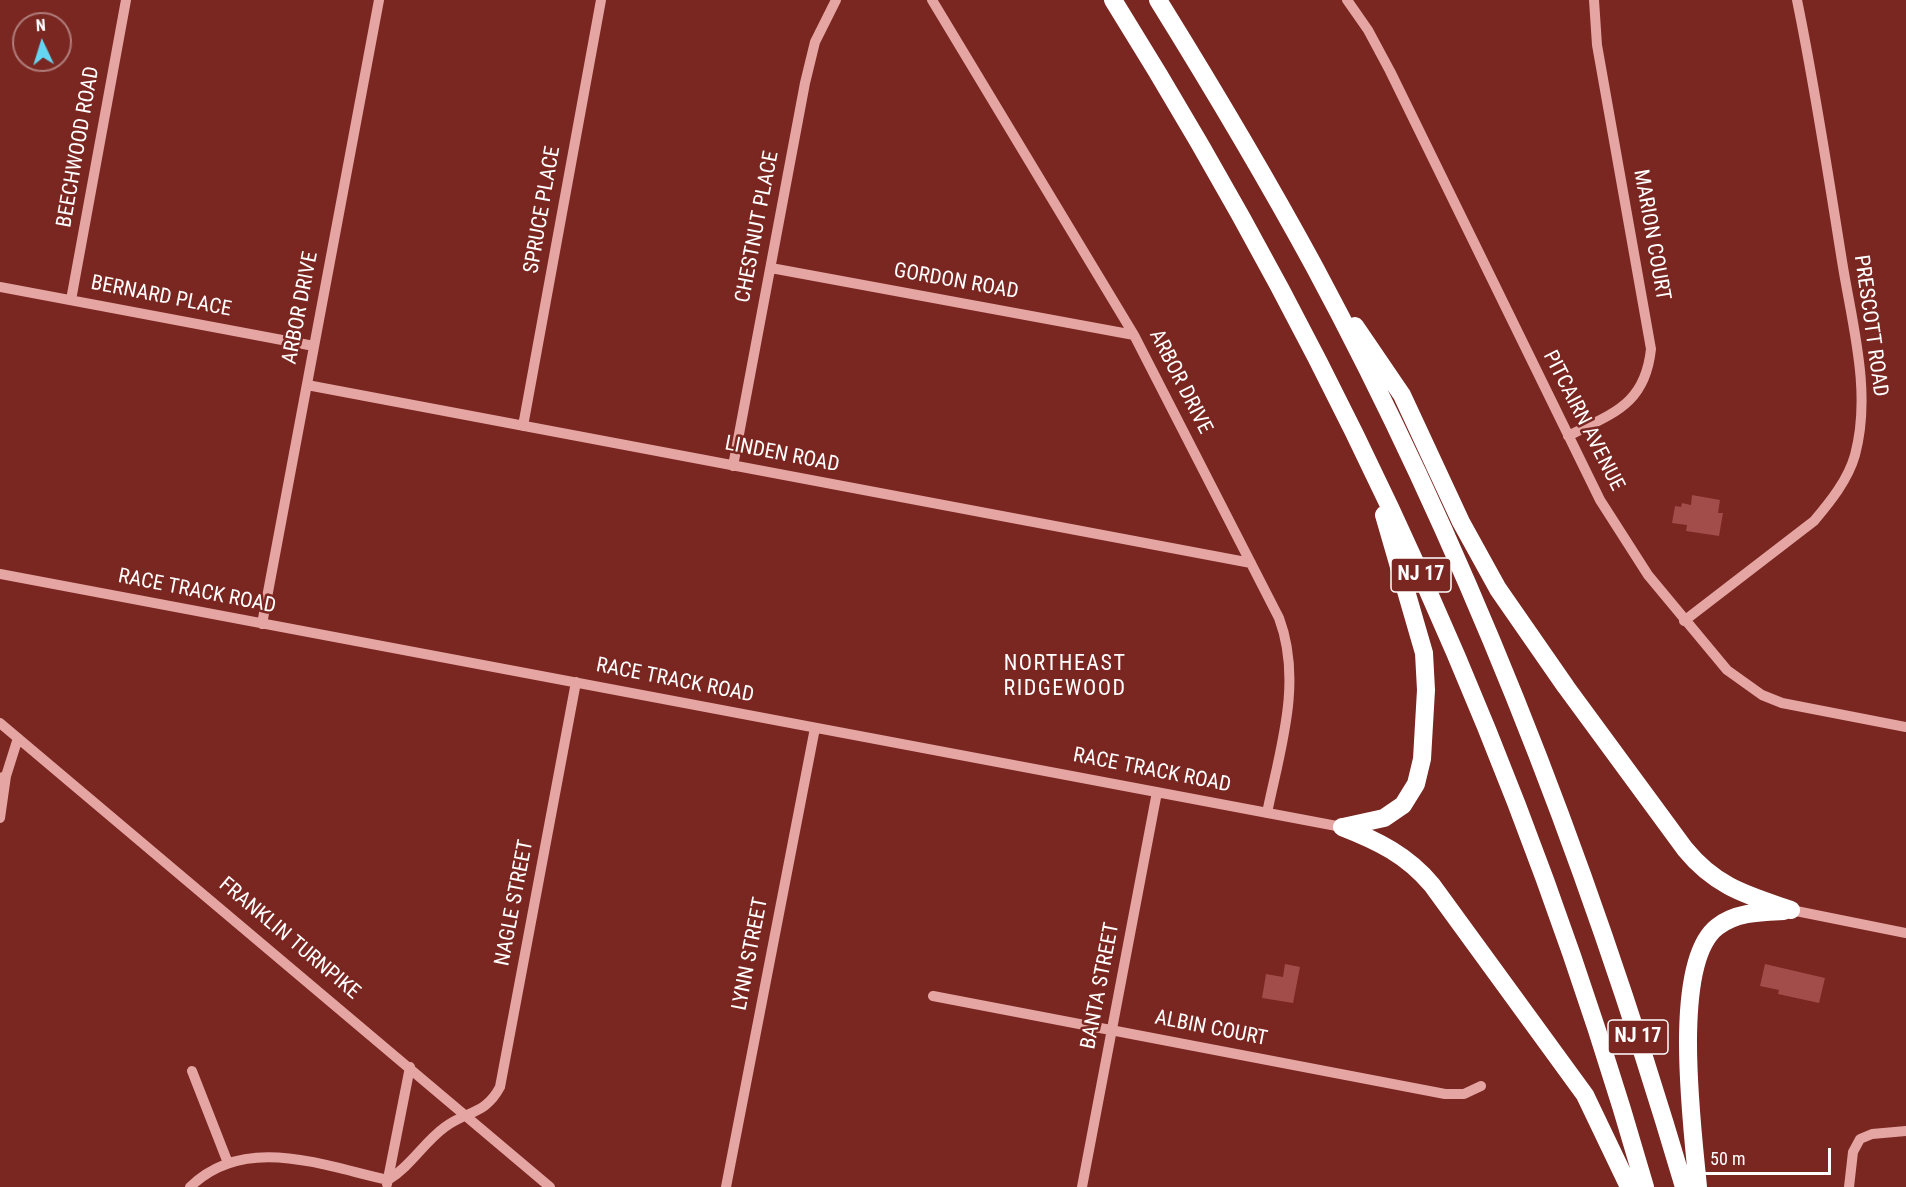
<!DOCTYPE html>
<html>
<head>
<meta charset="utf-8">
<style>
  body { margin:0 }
  #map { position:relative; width:1906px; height:1187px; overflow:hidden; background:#7a2621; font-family:"Roboto Condensed",sans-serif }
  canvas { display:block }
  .north { position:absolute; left:12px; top:12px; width:60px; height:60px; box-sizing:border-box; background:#7a2621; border:2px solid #af7d7a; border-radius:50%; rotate:356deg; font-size:16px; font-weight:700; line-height:24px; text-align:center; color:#fff }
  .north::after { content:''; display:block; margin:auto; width:21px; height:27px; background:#65d6f1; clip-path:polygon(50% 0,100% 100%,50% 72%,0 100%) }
  .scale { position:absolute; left:1699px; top:1148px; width:132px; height:27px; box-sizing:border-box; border:3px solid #fff; border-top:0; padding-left:8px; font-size:18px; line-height:21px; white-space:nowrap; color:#fff; -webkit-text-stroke:4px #7a2621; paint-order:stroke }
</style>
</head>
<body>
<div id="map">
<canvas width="1906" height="1187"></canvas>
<div class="north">N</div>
<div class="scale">50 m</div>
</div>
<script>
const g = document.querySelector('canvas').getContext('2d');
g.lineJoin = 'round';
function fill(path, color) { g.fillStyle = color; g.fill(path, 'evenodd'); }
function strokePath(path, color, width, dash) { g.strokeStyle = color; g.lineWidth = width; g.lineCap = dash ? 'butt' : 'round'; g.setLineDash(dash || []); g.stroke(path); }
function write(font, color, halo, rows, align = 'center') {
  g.font = font + ' "Roboto Condensed",sans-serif'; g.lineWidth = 5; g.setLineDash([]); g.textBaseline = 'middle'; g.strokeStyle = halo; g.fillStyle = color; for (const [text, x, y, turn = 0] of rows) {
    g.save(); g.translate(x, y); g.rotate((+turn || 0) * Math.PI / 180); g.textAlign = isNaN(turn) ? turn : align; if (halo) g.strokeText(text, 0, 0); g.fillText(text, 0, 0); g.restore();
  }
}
fill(new Path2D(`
  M1692 495 1720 500 1718 513H1723L1719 536 1686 531 1687 525 1672 523 1675 506 1681 507 1682 503 1691 505Z
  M1285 964 1300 967 1293 1003 1262 998 1266 974 1283 977Z
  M1765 964 1825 978 1819 1003 1778 994 1779 990 1760 986Z`), '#a34d4a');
strokePath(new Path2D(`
  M932 0 1134 335 1279 618C1303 682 1280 749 1267 813
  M1347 0 1368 30 1390 71 1600 500 1648 575 1727 670 1762 695 1782 703 1906 727
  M771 268 1134 335
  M0 287 314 346
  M71 300 126 0
  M307 385 1251 563
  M523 426 601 0
  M1568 436C1613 413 1645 405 1651 349L1597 45 1594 0
  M733 466 805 83 815 42 836 0
  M0 574 1342 827
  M1684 621 1814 521C1830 502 1848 480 1855 455 1872 392 1852 324 1842 261 1828 174 1815 87 1797 0
  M262 624 379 0
  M0 723 550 1187
  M0 778 6 776 18 738
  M0 818 6 776
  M1791 910 1906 933
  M933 996 1445 1094H1464L1481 1086
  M192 1071 228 1163
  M388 1180C411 1166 424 1142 445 1127 468 1110 485 1115 500 1087L576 682
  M387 1184 410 1067
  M190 1187C245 1133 323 1166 388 1180
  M726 1187 815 728
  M1082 1187 1157 792
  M1849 1187 1853 1152 1860 1139 1872 1134 1906 1131`), '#e5a5a3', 10);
strokePath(new Path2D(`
  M1113 0C1344 369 1525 768 1645 1187
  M1158 0C1212 87 1265 176 1314 266 1471 558 1590 869 1684 1187
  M1355 326 1402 395 1461 522 1498 589 1566 687 1685 849C1716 887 1747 895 1791 910
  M1342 827C1378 841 1407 855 1432 885L1585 1095 1629 1187
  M1343 827 1384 818 1403 805 1416 784 1422 759 1426 690 1424 653 1384 515
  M1698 1187C1693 1131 1670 964 1717 927 1736 912 1761 912 1784 911`), '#fff', 18);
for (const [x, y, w] of [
  [1421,575,60],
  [1638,1037,60]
]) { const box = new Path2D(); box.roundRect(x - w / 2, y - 17, w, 34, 4.5); g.fillStyle = '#7a2621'; g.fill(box); strokePath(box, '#fff', 1.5); }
write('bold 20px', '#fff', null, [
  ["NJ 17",1421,575],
  ["NJ 17",1638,1037]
]);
write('21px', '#fff', '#7a2621', [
  ["BEECHWOOD ROAD",79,147,-80],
  ["SPRUCE PLACE",543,210,-80],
  ["CHESTNUT PLACE",758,227,-79],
  ["MARION COURT",1651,235,80],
  ["GORDON ROAD",956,282,10],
  ["BERNARD PLACE",161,297,11],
  ["ARBOR DRIVE",301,308,-79],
  ["PRESCOTT ROAD",1870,326,82],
  ["ARBOR DRIVE",1180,382,63],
  ["PITCAIRN AVENUE",1583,421,63],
  ["LINDEN ROAD",782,455,11],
  ["RACE TRACK ROAD",197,592,11],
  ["RACE TRACK ROAD",675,681,11],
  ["RACE TRACK ROAD",1152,771,11],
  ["NAGLE STREET",515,903,-79],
  ["FRANKLIN TURNPIKE",289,939,40],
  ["LYNN STREET",751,954,-79],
  ["BANTA STREET",1101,986,-79],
  ["ALBIN COURT",1211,1029,11]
]);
g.letterSpacing = '1.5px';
write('22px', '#fff', '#7a2621', [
  ["NORTHEAST",1065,664],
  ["RIDGEWOOD",1065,689]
]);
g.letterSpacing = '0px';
</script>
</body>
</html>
